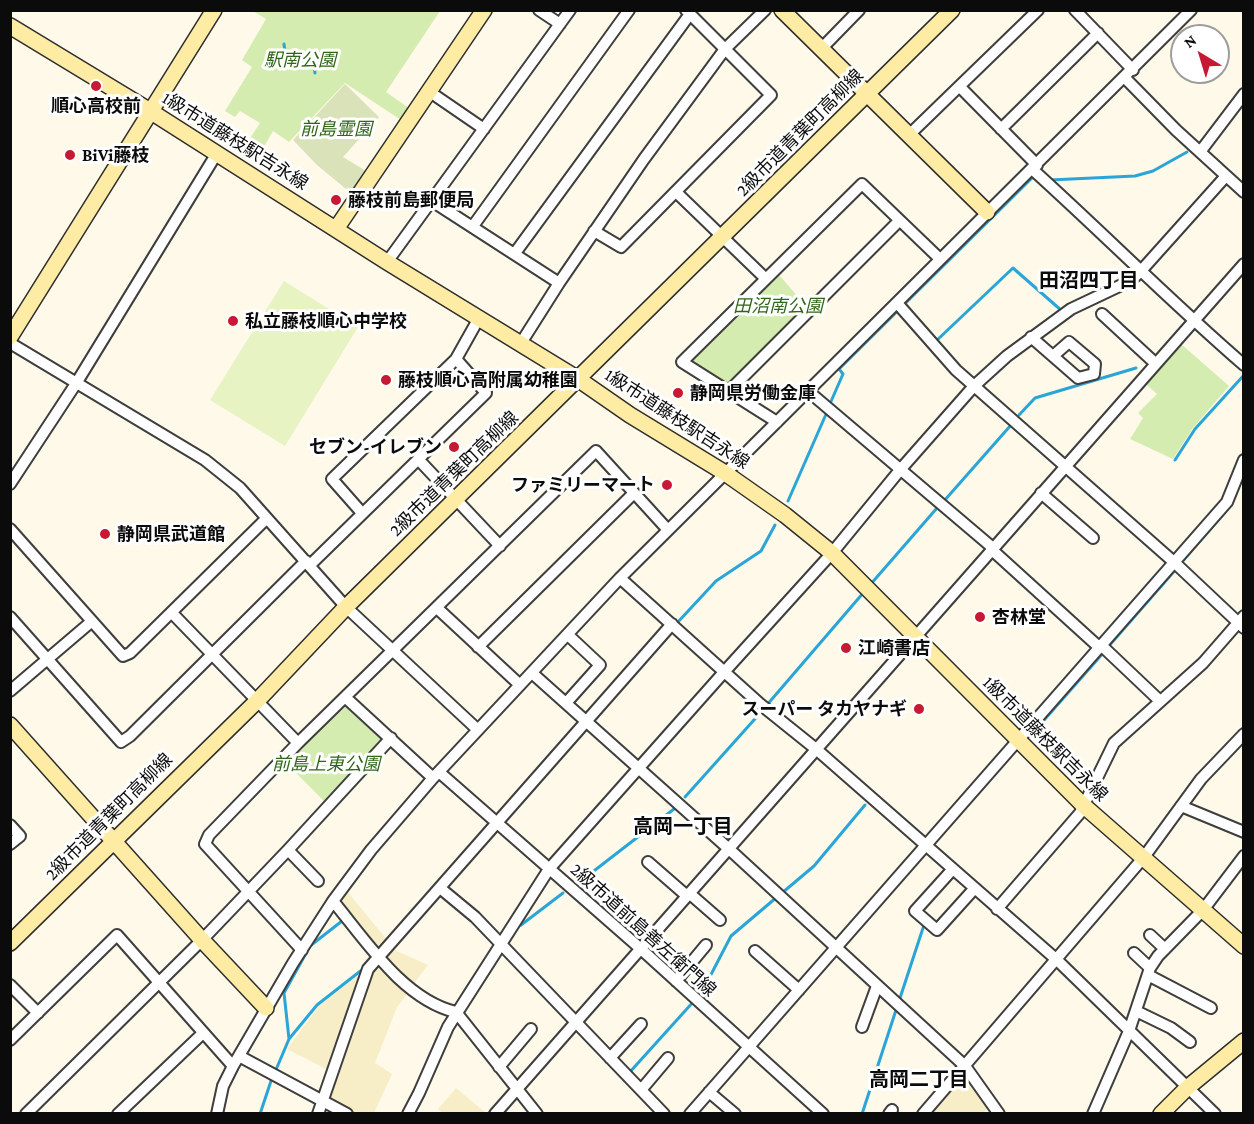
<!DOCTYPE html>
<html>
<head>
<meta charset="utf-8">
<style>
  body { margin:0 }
  #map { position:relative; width:1254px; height:1124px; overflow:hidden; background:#fff9e9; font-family:"Crimson Pro",serif }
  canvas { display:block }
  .frame { position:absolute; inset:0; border:12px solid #0b0b0b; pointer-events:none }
  .north { position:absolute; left:1170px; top:24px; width:60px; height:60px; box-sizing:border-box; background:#fff; border:2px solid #9d9d9d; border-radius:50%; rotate:322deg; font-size:16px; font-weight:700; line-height:24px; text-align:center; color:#0b0b0b }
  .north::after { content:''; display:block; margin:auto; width:21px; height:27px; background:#c61933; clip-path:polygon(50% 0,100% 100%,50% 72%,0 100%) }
</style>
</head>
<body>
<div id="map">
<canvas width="1254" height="1124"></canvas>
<div class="frame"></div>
<div class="north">N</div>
</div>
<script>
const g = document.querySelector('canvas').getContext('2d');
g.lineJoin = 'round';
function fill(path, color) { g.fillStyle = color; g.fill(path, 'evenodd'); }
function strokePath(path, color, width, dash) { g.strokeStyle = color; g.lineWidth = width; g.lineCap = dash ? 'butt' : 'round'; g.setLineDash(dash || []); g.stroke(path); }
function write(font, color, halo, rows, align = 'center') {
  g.font = font + ' "Crimson Pro","Noto Sans JP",serif'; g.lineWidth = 6; g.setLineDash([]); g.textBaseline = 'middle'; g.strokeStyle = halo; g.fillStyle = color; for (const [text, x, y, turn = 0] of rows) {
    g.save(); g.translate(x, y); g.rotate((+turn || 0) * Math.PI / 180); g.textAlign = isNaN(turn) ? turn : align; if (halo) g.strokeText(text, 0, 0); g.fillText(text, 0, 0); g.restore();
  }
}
fill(new Path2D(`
  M346 890 388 941 379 951 338 901Z
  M392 949 428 965 412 986 383 959Z
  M379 962 409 992 397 1007 375 1063 392 1074 374 1113H353L326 1101 371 972Z
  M364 971 330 1071 287 1049 320 1005Z
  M966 1073 990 1108 981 1114 934 1113 932 1110Z
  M456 1088 486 1113H443L438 1109Z`), '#f7eec7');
fill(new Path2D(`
  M253 11H440L386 92 409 108 401 120 345 83 289 142 273 131 256 161 241 152 260 123 240 111 235 117 225 111 252 67 242 60 266 19Z
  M779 275 807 307 726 386 693 366 692 360Z
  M1181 344 1229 386 1193 428 1173 459 1130 439 1143 418 1138 413 1157 394 1146 384Z
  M345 707 384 742 326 803 286 763Z`), '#d5ecb0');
fill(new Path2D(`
  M345 84 379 117 343 157 366 171 351 193 317 165 293 140Z`), '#d9e2b9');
fill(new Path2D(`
  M284 281 358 327 285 446 210 400Z`), '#e7f3c3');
strokePath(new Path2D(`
  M284 44 285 52H297L303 63 311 64 314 67 315 73
  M1050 180 1135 176 1153 171 1187 152
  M935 342 1013 268 1062 311
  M829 406 843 374 839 369 1036 174
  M1019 415 1035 398 1136 368
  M1175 460 1195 429 1244 375
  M788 501 827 412
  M944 501 1011 425
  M1181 563 1226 511
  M870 585 937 508
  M677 623 716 581 761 551 775 525
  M1108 647 1177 568
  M766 706 864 592
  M1030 736 1104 652
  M685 797 762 711
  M577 884 674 809
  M782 893 814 866 865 805
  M517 925H521L563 893
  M698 996 704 988 731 936 777 897
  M899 1001 924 925
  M289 1039 284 993 310 946 342 921
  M275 1072 289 1039 317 1005 363 969
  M629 1073 694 1001
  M260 1114 272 1078
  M862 1114 897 1007`), '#2aa5d8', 3);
const street = new Path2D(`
  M539 10 560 24
  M1075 10 1133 70
  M821 49 859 10
  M1125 78 1176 130 1244 192
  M960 87 1037 165
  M430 92 484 129
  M1001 129 1098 33
  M909 135 1038 10
  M1200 152 1244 94
  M1032 169C1104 234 1171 302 1244 365
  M676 192 765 278
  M432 201 559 283
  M473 226 629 10
  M594 231 621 247 771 95 686 10
  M515 253 690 14
  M387 262 570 10
  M897 303 956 370 1175 563 1244 628
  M1102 314 1155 363
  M1031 337 1078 378 1094 374 1095 364 1069 342 1053 356
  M10 343 205 460 240 488 346 607 478 730
  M521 343 559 283 644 159 725 49 765 10
  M808 391 993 548
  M728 392 899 221
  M777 422 682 362 862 184 940 259
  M418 459 500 546
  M10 484 77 382 217 153
  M1041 493 1093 538
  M362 513 332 479 456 359 479 318
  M10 529 123 656 130 653 266 519
  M991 549 1100 648
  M310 565 486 393 456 359
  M620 578 760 704 816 749 1057 960 1215 1114
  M437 608 520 685
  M172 613 298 743
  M10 617 121 742 130 736 306 561
  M1102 646 1160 701
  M478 647 634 493
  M532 673 729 849 965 1066 999 1114
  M10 691 91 622
  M345 697 433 778
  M566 703 600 665 568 635
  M439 772 641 949 823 1114
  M1181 806 1244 832
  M10 825 20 836 10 844
  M288 850 318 881
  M648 862 687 896
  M952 870 915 911 937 930 974 889
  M440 888 475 917 664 1114
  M689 893 720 920
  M333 901C366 941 404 1000 456 1012L537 1114
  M997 909 1080 813 1114 743 1203 663 1244 616
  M1150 935 1165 949
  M302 950 205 844 209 835 298 743 596 451 668 530
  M755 951 799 990
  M1134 953 1150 968
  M1148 975 1211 1008
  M676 981 706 945
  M10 985 38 1013
  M1136 1011 1171 1028 1190 1042
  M862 1027 877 986
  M10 1040 117 935 233 1066
  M239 1056 347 1114
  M610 1058 641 1024
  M499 1067 531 1029
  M641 1090 668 1058
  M709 1092 735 1114
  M26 1114 202 940 288 850 391 738
  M118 1114 203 1033
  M217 1114 223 1086 233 1066 293 963 333 901 371 850 433 778 620 578 1191 10
  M318 1114 368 969 672 624
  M408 1114 419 1093 448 1027 549 869 725 671 832 553 900 470 974 386 1007 356 1071 309 1130 281 1140 272 1226 176
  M495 1114 1244 264
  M690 1114 1227 502 1244 460
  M889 1114 892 1110
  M923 1114 1144 857 1201 779 1244 734
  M1093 1114 1129 1031 1150 968 1158 956 1203 910 1244 856`);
const secondary = new Path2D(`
  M782 10 987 212
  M10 26 150 111 387 262 578 379 630 415 725 473 785 515 832 553 1083 805 1244 946
  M336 229 484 10
  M10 337 214 10
  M10 725 202 940 266 1008
  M10 943 257 701 346 607 952 10
  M1161 1114 1187 1088 1244 1041`);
strokePath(street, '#3e3e3e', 14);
strokePath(secondary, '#2d2d2d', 18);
strokePath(street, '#fff', 10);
strokePath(secondary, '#ffeca4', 15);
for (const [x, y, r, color] of [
  [96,86,6,"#c61933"],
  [70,155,6,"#c61933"],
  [336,200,6,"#c61933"],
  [233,321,6,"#c61933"],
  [386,380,6,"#c61933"],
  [678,393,6,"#c61933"],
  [454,447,6,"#c61933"],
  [667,485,6,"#c61933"],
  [105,534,6,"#c61933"],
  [980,617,6,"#c61933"],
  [846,648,6,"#c61933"],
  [919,709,6,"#c61933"]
]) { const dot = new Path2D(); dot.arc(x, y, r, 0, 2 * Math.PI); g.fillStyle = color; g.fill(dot); strokePath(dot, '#fff', 2); }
write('italic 18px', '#306717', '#fff', [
  ["駅南公園",300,60],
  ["前島霊園",336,129],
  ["田沼南公園",778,306],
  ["前島上東公園",326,764]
]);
write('bold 18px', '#0b0b0b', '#fff', [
  ["順心高校前",96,106,"center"],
  ["BiVi藤枝",82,155],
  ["藤枝前島郵便局",348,200],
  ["私立藤枝順心中学校",245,321],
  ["藤枝順心高附属幼稚園",398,380],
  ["静岡県労働金庫",690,393],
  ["セブン-イレブン",442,447,"right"],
  ["ファミリーマート",655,485,"right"],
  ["静岡県武道館",117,534],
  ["杏林堂",992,617],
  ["江崎書店",858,648],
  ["スーパー タカヤナギ",907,709,"right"]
], 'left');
write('18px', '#0b0b0b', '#fff', [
  ["2級市道青葉町高柳線",800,133,-45],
  ["1級市道藤枝駅吉永線",235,141,32],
  ["1級市道藤枝駅吉永線",677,419,33],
  ["2級市道青葉町高柳線",454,474,-44],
  ["1級市道藤枝駅吉永線",1045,739,45],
  ["2級市道青葉町高柳線",109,817,-45],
  ["2級市道前島善左衛門線",643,930,42]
]);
write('bold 20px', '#0b0b0b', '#fff', [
  ["田沼四丁目",1089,281],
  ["高岡一丁目",683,827],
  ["高岡二丁目",919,1080]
]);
</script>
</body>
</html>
